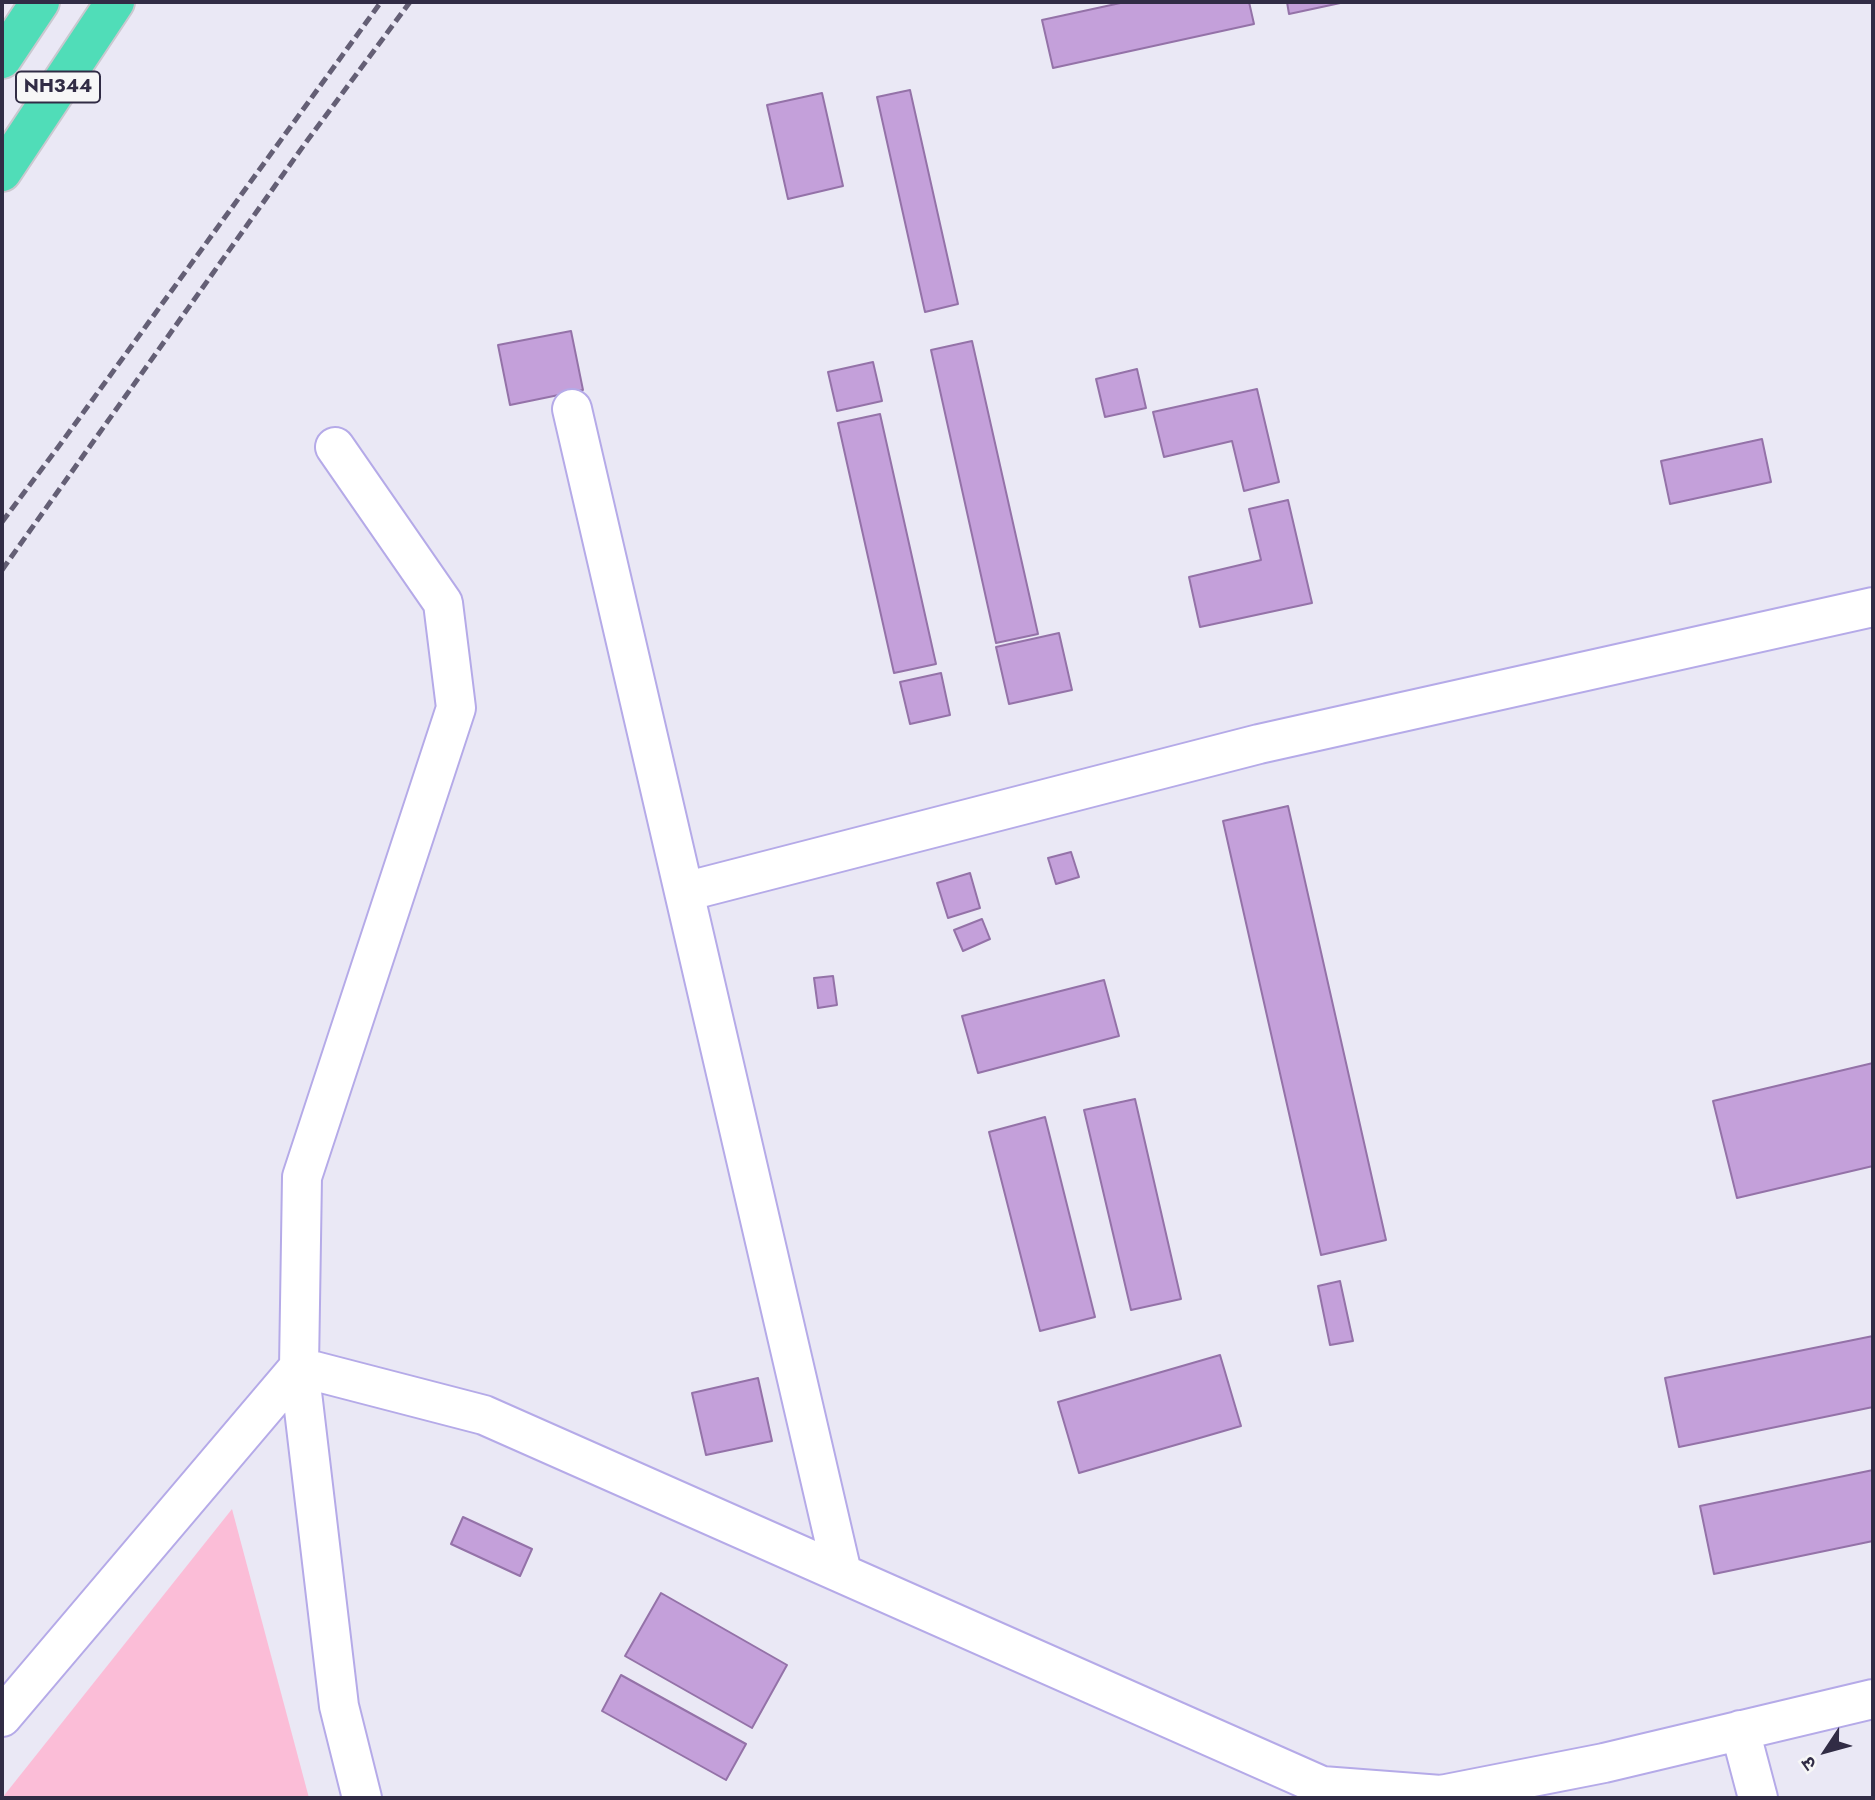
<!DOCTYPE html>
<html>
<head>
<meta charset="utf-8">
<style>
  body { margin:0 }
  #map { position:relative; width:1875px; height:1800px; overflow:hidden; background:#eae8f5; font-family:Jost,"Noto Sans Devanagari",sans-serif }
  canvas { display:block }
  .frame { position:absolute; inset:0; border:4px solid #312c45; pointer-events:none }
  .north { position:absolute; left:1791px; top:1716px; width:70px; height:70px; -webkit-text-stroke:5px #f7f7f7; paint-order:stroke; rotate:234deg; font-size:19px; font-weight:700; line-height:28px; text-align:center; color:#312c45 }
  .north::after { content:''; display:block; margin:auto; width:24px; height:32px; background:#312c45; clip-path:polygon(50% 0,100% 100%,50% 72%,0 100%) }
</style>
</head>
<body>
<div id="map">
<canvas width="1875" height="1800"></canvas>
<div class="frame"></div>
<div class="north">उ</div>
</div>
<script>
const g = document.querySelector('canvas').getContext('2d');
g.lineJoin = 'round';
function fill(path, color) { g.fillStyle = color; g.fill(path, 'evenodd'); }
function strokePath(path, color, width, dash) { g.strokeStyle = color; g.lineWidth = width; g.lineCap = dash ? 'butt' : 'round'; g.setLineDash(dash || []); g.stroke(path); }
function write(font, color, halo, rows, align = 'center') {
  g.font = font + ' Jost,sans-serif'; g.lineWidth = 5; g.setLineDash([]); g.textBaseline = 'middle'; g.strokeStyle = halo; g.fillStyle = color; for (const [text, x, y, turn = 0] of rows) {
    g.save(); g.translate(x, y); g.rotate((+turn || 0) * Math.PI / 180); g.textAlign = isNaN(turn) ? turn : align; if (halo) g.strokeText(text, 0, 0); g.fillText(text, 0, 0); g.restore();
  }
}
fill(new Path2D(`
  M232 1509 309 1798H2Z`), '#fbbdd7');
const building = new Path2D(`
  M1125 2H1249L1254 24 1053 68 1042 20Z
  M1287 2H1345L1289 14Z
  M910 90 958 304 925 312 877 97Z
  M822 93 843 186 788 199 767 105Z
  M571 331 583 390 510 405 498 345Z
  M972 341 1038 634 996 643 931 350Z
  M873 362 882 401 837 411 828 372Z
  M1137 369 1146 408 1105 417 1096 379Z
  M1257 389 1279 482 1244 491 1232 441 1164 457 1153 412Z
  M880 414 936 664 894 673 838 423Z
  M1762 439 1771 482 1670 504 1661 461Z
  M1288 500 1312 603 1200 627 1189 577 1261 560 1249 509Z
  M1059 633 1072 690 1009 704 996 647Z
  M941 673 950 715 910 724 900 682Z
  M1288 806 1386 1240 1321 1255 1223 821Z
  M1071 852 1079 877 1056 884 1048 858Z
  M970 873 980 908 948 918 937 883Z
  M982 919 990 939 963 951 954 930Z
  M833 976 837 1005 818 1008 814 978Z
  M1104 980 1119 1036 978 1073 962 1016Z
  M1873 1063V1166L1737 1198 1713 1101Z
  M1135 1099 1181 1299 1131 1310 1084 1110Z
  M1045 1117 1095 1317 1040 1331 989 1132Z
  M1340 1281 1353 1341 1330 1345 1318 1286Z
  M1873 1336V1407L1679 1447 1665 1378Z
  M1220 1355 1241 1426 1079 1473 1058 1402Z
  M758 1378 772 1441 706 1455 692 1393Z
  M1873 1470V1541L1714 1574 1700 1506Z
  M463 1517 532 1549 520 1576 451 1544Z
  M661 1593 787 1665 752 1728 625 1656Z
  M621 1675 746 1744 726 1780 602 1711Z`);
fill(building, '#c4a0da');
strokePath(building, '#9472a8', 2);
const minor = new Path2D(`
  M572 409 842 1573
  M335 447 443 603 456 708 302 1177 299 1367 339 1706 362 1798
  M684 892 1259 744 1873 607
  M299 1367 484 1415 1322 1786 1441 1795 1604 1763 1873 1699
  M2 1717 299 1367
  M1740 1730 1758 1798`);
const highway = new Path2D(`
  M2 59 40 2
  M2 172 115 2`);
strokePath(minor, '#b5aae8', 42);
strokePath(highway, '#c9c8cf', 42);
strokePath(minor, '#fff', 38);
strokePath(highway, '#50ddb8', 38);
strokePath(new Path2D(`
  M2 522 59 446 381 2
  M2 570 304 145 410 2`), '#645f75', 5, [10, 5]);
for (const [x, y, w] of [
  [58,87,84]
]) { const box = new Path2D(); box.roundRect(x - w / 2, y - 15.5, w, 31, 5); g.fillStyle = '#f7f7f7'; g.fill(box); strokePath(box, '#312c45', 2); }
write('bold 19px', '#312c45', null, [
  ["NH344",58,87]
]);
</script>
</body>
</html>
